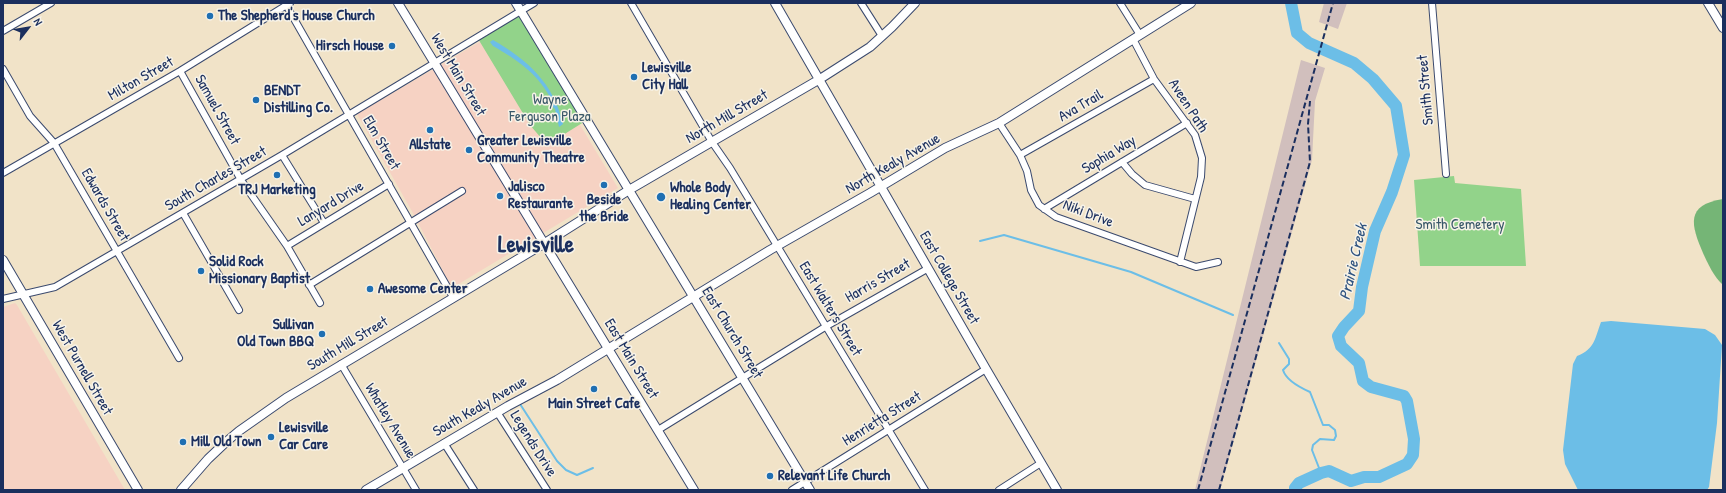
<!DOCTYPE html>
<html>
<head>
<meta charset="utf-8">
<style>
  body { margin:0 }
  #map { position:relative; width:1726px; height:493px; overflow:hidden; background:#f1e3c8; font-family:"Patrick Hand",sans-serif }
  canvas { display:block }
  .frame { position:absolute; inset:0; border:4px solid #1b2f5e; pointer-events:none }
  .north { position:absolute; left:8px; top:8px; width:40px; height:40px; -webkit-text-stroke:3px #f7f3e8; paint-order:stroke; rotate:59deg; font-size:11px; font-weight:700; line-height:16px; text-align:center; color:#1b2f5e }
  .north::after { content:''; display:block; margin:auto; width:14px; height:18px; background:#1b2f5e; clip-path:polygon(50% 0,100% 100%,50% 72%,0 100%) }
</style>
</head>
<body>
<div id="map">
<canvas width="1726" height="493"></canvas>
<div class="frame"></div>
<div class="north">N</div>
</div>
<script>
const g = document.querySelector('canvas').getContext('2d');
g.lineJoin = 'round';
function fill(path, color) { g.fillStyle = color; g.fill(path, 'evenodd'); }
function strokePath(path, color, width, dash) { g.strokeStyle = color; g.lineWidth = width; g.lineCap = dash ? 'butt' : 'round'; g.setLineDash(dash || []); g.stroke(path); }
function write(font, color, halo, rows, align = 'center') {
  g.font = font + ' "Patrick Hand",sans-serif'; g.lineWidth = 3; g.setLineDash([]); g.textBaseline = 'middle'; g.strokeStyle = halo; g.fillStyle = color; for (const [text, x, y, turn = 0] of rows) {
    g.save(); g.translate(x, y); g.rotate((+turn || 0) * Math.PI / 180); g.textAlign = isNaN(turn) ? turn : align; if (halo) g.strokeText(text, 0, 0); g.fillText(text, 0, 0); g.restore();
  }
}
fill(new Path2D(`
  M517 20 618 188 452 288 414 215 357 114Z
  M15 303 17 305 125 490H3V307Z`), '#f6d2c3');
fill(new Path2D(`
  M1324 3H1347L1338 29 1319 22Z
  M1301 60 1325 68 1315 101 1312 160 1220 490H1195Z`), '#d1bfbd');
fill(new Path2D(`
  M521 10 587 120 547 145 530 125 477 37Z
  M1454 176 1455 183 1521 189 1526 266H1420L1414 180Z`), '#92d38a');
fill(new Path2D(`
  M1723 199V285C1714 277 1708 264 1703 253 1691 225 1685 205 1723 199Z`), '#75b576');
fill(new Path2D(`
  M493 40C528 60 554 84 563 124L559 127 555 109 549 103 550 97C536 72 517 60 493 46L490 42Z
  M1611 321 1705 329 1715 335 1722 345 1717 423 1709 487 1707 490H1578L1565 464 1563 450 1573 364 1577 356C1595 349 1595 338 1601 322Z`), '#6cbee7');
strokePath(new Path2D(`
  M980 241 1004 235 1131 272 1233 315
  M1279 343 1289 359V364L1283 370C1286 380 1301 388 1310 392L1323 425H1329L1335 430 1336 436 1334 440 1320 439 1313 445 1312 450 1321 473
  M520 404 557 461 566 470 577 475 593 468`), '#6cbee7', 2);
strokePath(new Path2D(`
  M1291 3 1297 33 1309 43 1354 63 1373 79 1396 106 1404 155 1392 192 1375 231 1362 287 1359 311 1344 327 1338 336 1341 346 1359 363 1363 381 1371 387 1404 396 1407 401 1414 439 1413 455 1407 464 1379 477H1364L1351 481 1329 471 1321 473 1299 483 1295 488 1296 490`), '#6cbee7', 12);
const street = new Path2D(`
  M285 3 453 297
  M631 3 712 142 730 168 925 490
  M861 3 882 36
  M1120 3 1140 35
  M1432 3 1446 174
  M3 31 51 3
  M1133 39 1154 79 1195 135 1202 158 1201 177 1180 262
  M3 69 30 116 54 143 179 358
  M180 71 241 180 287 246 320 303
  M999 123 1020 155 1027 171 1031 190 1039 205 1056 217 1196 267 1218 262
  M282 155 324 223
  M1020 155 1154 79
  M1122 162 1132 174 1145 185 1195 199
  M3 173 180 71 290 3
  M1044 209 1187 123
  M183 213 239 310
  M287 246 389 184
  M309 285 462 191
  M3 299 55 287 282 155 534 3
  M341 364 416 490
  M497 412 547 490
  M658 430 825 327 927 269
  M444 443 474 490
  M792 490 986 369
  M999 490 1041 463`);
const secondary = new Path2D(`
  M398 3 694 490
  M516 3 810 490
  M775 3 986 369 1057 490
  M1708 3 1723 28
  M3 260 138 490
  M181 490 208 459 226 442 239 431 286 398 545 243 629 190 820 79 870 47 892 27 915 3
  M366 490 508 406 557 380 770 250 870 193 945 148 999 123 1191 3`);
strokePath(street, '#3b4a6e', 8);
strokePath(secondary, '#3b4a6e', 10);
strokePath(street, '#fff', 6);
strokePath(secondary, '#fff', 8);
strokePath(new Path2D(`
  M1198 490 1333 3
  M1219 490 1310 162 1308 124 1310 101`), '#1b2f5e', 2, [6, 3]);
for (const [x, y, r, color] of [
  [210,16,4,"#1f6fb2"],
  [392,46,4,"#1f6fb2"],
  [634,77,4,"#1f6fb2"],
  [256,100,4,"#1f6fb2"],
  [430,130,4,"#1f6fb2"],
  [469,150,4,"#1f6fb2"],
  [277,175,4,"#1f6fb2"],
  [604,185,4,"#1f6fb2"],
  [500,196,4,"#1f6fb2"],
  [661,197,5,"#1f6fb2"],
  [201,271,4,"#1f6fb2"],
  [370,289,4,"#1f6fb2"],
  [322,334,4,"#1f6fb2"],
  [594,389,4,"#1f6fb2"],
  [271,437,4,"#1f6fb2"],
  [183,442,4,"#1f6fb2"],
  [770,476,4,"#1f6fb2"]
]) { const dot = new Path2D(); dot.arc(x, y, r, 0, 2 * Math.PI); g.fillStyle = color; g.fill(dot); strokePath(dot, '#f7f3e8', 1.5); }
write('bold 15px', '#1b2f5e', '#f7f3e8', [
  ["The Shepherd's House Church",218,16],
  ["Hirsch House",384,46,"right"],
  ["Lewisville",642,68],
  ["City Hall",642,85],
  ["BENDT",264,91],
  ["Distilling Co.",264,108],
  ["Greater Lewisville",477,141],
  ["Community Theatre",477,158],
  ["Allstate",430,145,"center"],
  ["Jalisco",508,187],
  ["Restaurante",508,204],
  ["Whole Body",670,188],
  ["Healing Center",670,205],
  ["TRJ Marketing",277,190,"center"],
  ["Beside",604,200,"center"],
  ["the Bride",604,217,"center"],
  ["Solid Rock",209,262],
  ["Missionary Baptist",209,279],
  ["Awesome Center",378,289],
  ["Sullivan",314,325,"right"],
  ["Old Town BBQ",314,342,"right"],
  ["Main Street Cafe",594,404,"center"],
  ["Lewisville",279,428],
  ["Car Care",279,445],
  ["Mill Old Town",191,442],
  ["Relevant Life Church",778,476]
], 'left');
write('15px', '#1b2f5e', '#f7f3e8', [
  ["West Main Street",458,75,59],
  ["Milton Street",141,79,-30],
  ["Smith Street",1426,90,-95],
  ["Ava Trail",1081,106,-30],
  ["Aveen Path",1188,106,57],
  ["Samuel Street",217,110,61],
  ["North Mill Street",727,117,-30],
  ["Elm Street",381,143,60],
  ["Sophia Way",1109,155,-31],
  ["North Kealy Avenue",893,164,-30],
  ["South Charles Street",216,179,-30],
  ["Lanyard Drive",331,204,-31],
  ["Edwards Street",105,205,60],
  ["Niki Drive",1088,214,21],
  ["East College Street",949,278,60],
  ["Harris Street",878,281,-30],
  ["East Walters Street",830,309,59],
  ["East Church Street",732,333,59],
  ["South Mill Street",348,344,-31],
  ["East Main Street",631,359,59],
  ["West Purnell Street",82,368,60],
  ["South Kealy Avenue",480,407,-30],
  ["Henrietta Street",882,419,-32],
  ["Whatley Avenue",390,421,59],
  ["Legends Drive",533,444,58]
]);
write('15px', '#395869', '#f7f3e8', [
  ["Wayne",550,100],
  ["Ferguson Plaza",550,117],
  ["Smith Cemetery",1460,225]
]);
write('italic 16px', '#2f5380', '#f7f3e8', [
  ["Prairie Creek",1354,262,-77]
]);
write('bold 23px', '#1b2f5e', '#f7f3e8', [
  ["Lewisville",536,246]
]);
</script>
</body>
</html>
